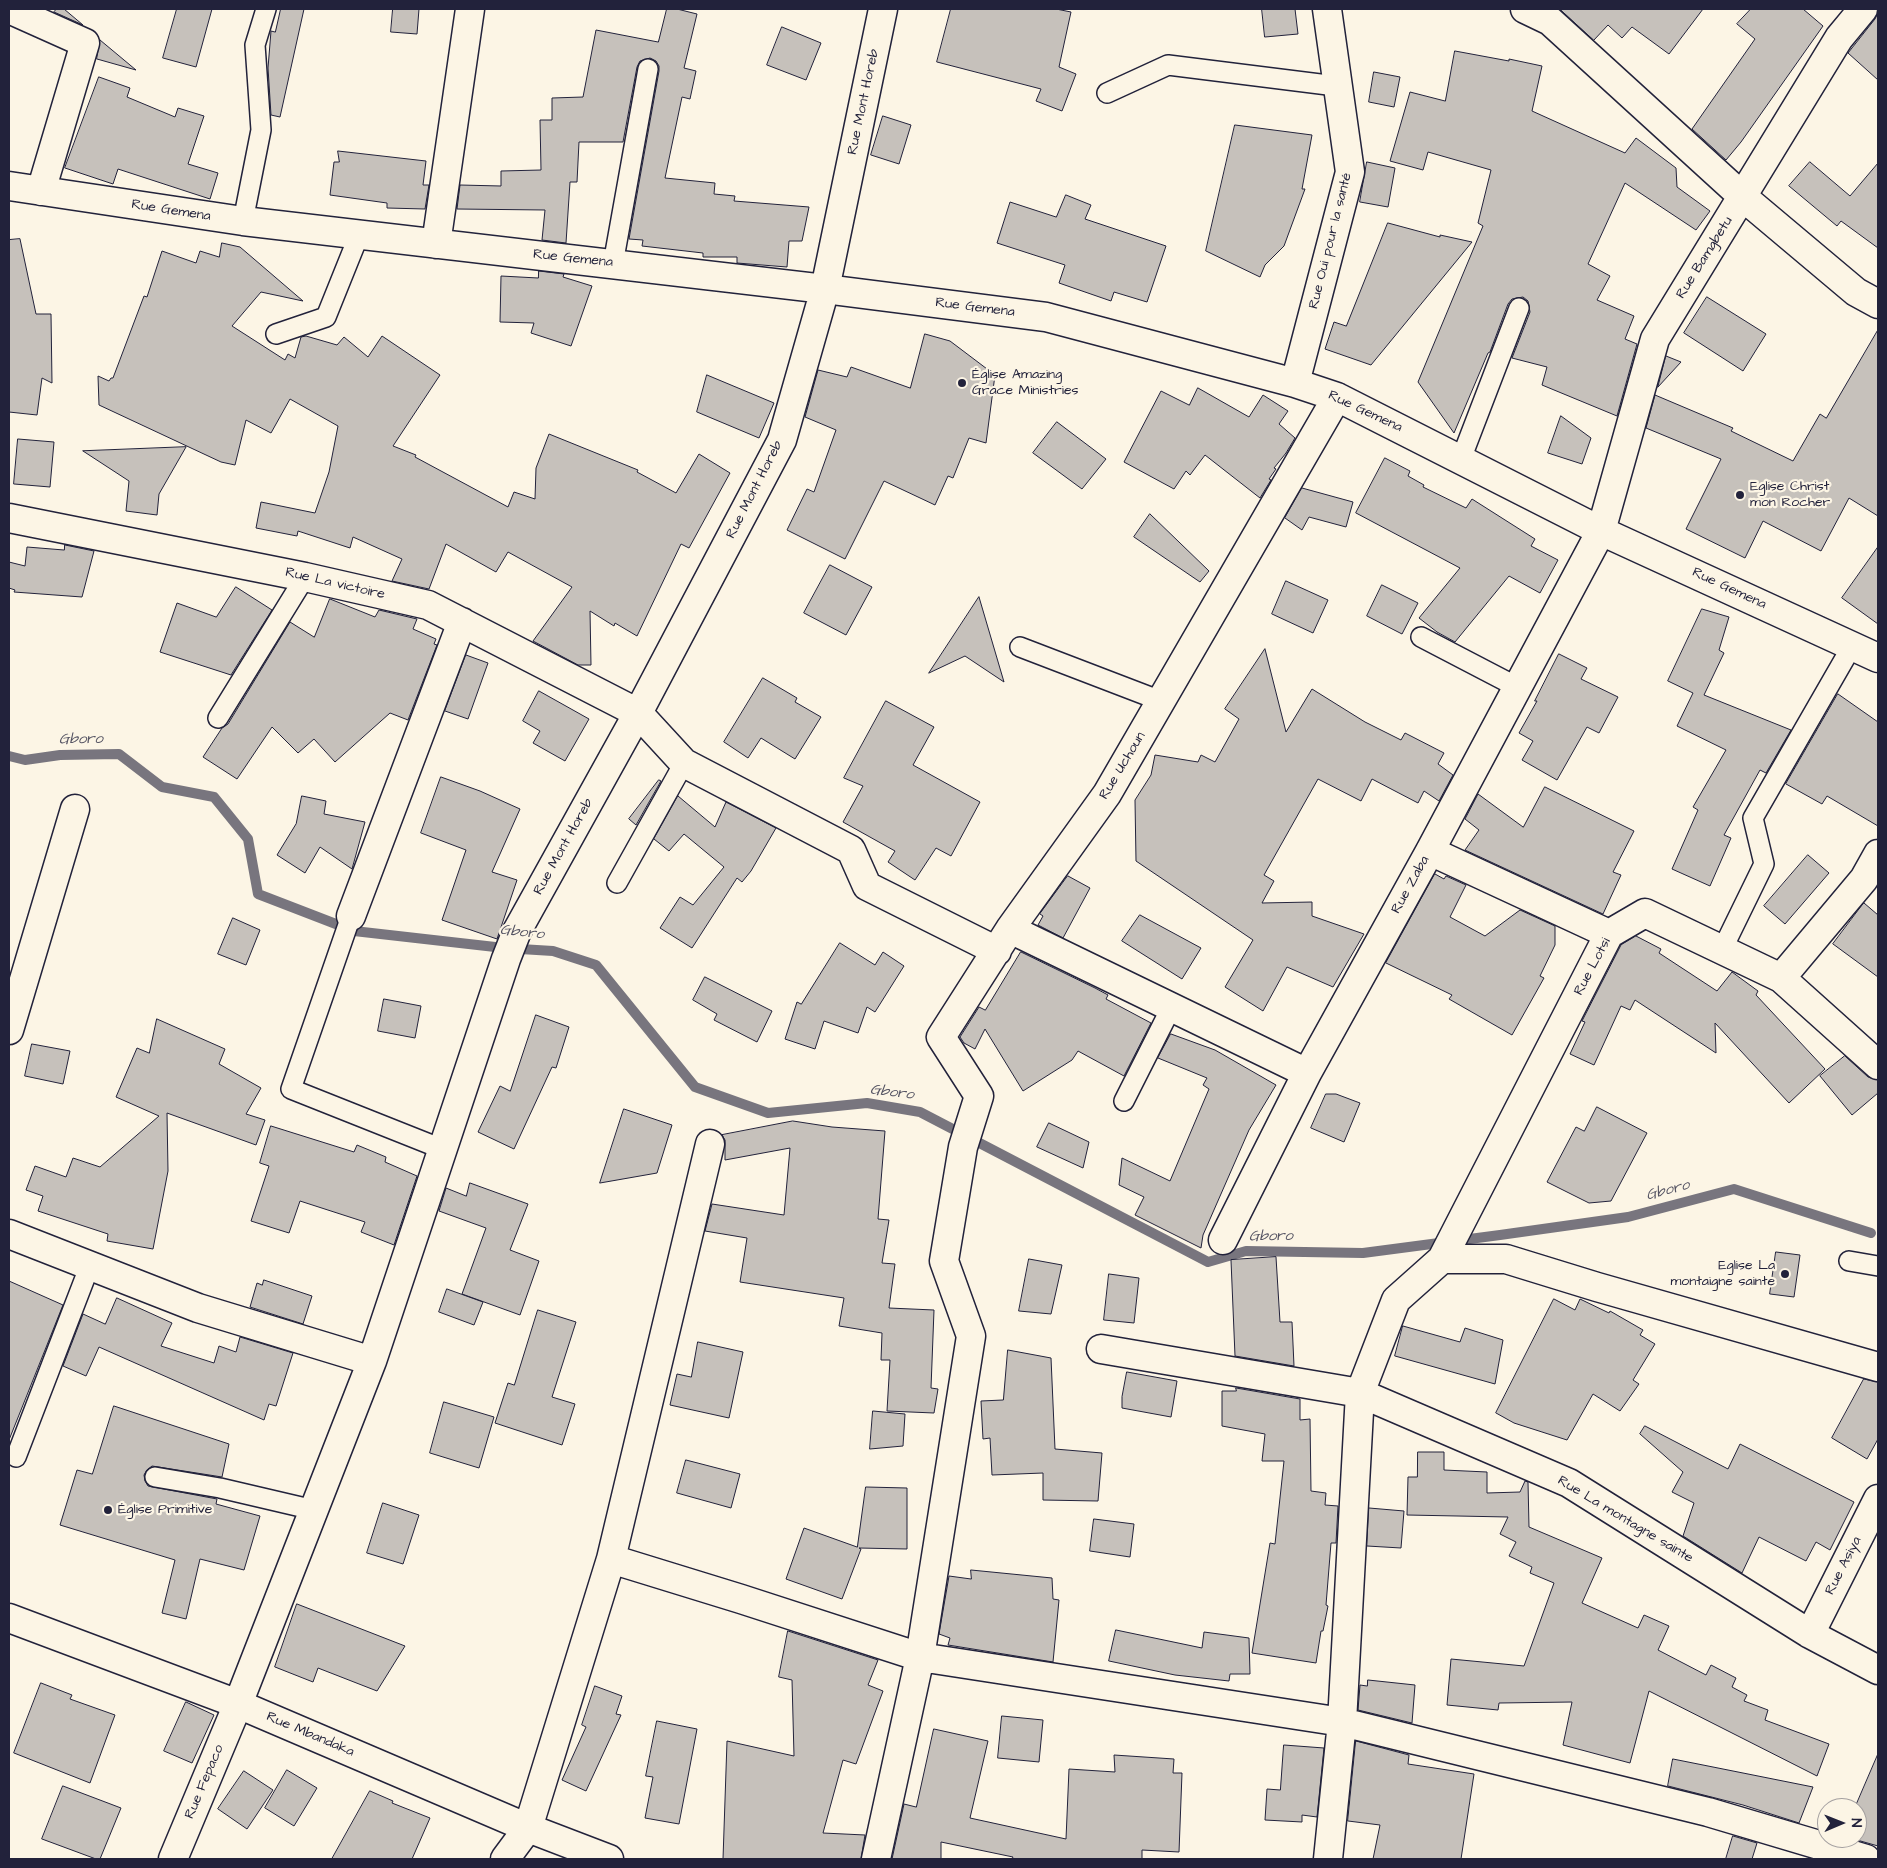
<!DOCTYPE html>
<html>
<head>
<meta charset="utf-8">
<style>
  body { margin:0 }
  #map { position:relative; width:1887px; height:1868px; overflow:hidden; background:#fcf5e5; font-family:"Architects Daughter",sans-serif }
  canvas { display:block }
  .frame { position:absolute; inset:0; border:10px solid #22223b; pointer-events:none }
  .north { position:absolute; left:1817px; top:1798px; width:50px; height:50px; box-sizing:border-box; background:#fcf5e5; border:1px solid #a5a1a1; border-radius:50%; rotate:89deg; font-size:14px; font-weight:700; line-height:20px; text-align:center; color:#22223b }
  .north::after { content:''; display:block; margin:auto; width:18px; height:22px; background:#22223b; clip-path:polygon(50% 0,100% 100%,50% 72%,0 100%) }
</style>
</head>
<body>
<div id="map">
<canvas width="1887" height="1868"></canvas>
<div class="frame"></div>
<div class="north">N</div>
</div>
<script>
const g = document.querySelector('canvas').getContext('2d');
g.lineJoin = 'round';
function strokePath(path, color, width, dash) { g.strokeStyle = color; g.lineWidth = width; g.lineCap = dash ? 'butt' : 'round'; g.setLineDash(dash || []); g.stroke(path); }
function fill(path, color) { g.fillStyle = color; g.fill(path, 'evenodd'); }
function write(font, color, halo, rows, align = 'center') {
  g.font = font + ' "Architects Daughter",sans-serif'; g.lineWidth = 4.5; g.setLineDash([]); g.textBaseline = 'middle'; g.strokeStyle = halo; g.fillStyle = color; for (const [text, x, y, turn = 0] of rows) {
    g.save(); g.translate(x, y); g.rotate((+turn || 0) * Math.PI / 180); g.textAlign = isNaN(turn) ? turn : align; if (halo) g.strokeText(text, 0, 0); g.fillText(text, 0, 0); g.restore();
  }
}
strokePath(new Path2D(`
  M9 756 25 760 60 755 119 754 162 787 214 797 248 839 258 894 354 931 504 948 553 951 596 965 695 1087 768 1113 867 1103 920 1112 1208 1262 1246 1251 1363 1253 1500 1235 1628 1217 1734 1189 1871 1233`), '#78757e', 10);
const building = new Path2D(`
  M57 9H64L83 25 54 12Z
  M177 9H212L196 67 163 58Z
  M281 9H304L280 117 271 115 268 68 271 31 275 32Z
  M393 9H419L417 34 391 32Z
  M667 9H677L697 14 684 68 696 71 690 99 682 97 665 178 715 183 714 194 735 196 734 201 809 207 802 241H789L787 267 737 263V257H703V253L642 246 643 240 629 239 659 71V66L656 61 650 58 640 61 637 67 623 142H579L577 182H570L566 243 542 240 545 210 457 209 460 185 501 186V171L541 170 540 120H552V98L583 97 596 30 658 42Z
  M951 9H1056L1071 12 1059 67 1076 74 1062 111 1036 101 1041 89 937 62Z
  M1262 9H1295L1298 34 1265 37Z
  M1560 9H1703L1669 54 1632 27 1622 38 1608 25 1594 40Z
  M1751 9H1803L1823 26 1741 142 1726 160 1692 129 1755 39 1737 24Z
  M1878 12V80L1848 53 1875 19Z
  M782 27 821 43 806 80 767 65Z
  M100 40 136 70 97 59Z
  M1455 51 1509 61V59L1542 66 1532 111 1625 153 1636 138 1676 168 1677 187 1710 211 1696 230 1625 183 1588 264 1610 276 1597 300 1634 316 1625 339 1637 344 1617 416 1542 385 1547 367 1512 358 1530 312 1528 301 1523 297 1512 299 1508 304 1490 352 1488 353 1454 433 1418 382 1483 226 1478 223 1491 170 1428 152 1423 170 1390 161 1410 92 1445 101Z
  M1374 72 1400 77 1394 107 1369 102Z
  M99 77 130 88 127 97 175 117 178 108 204 116 188 164 218 173 210 199 118 169 113 184 65 168Z
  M883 116 911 125 899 164 871 155Z
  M1235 125 1312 135 1302 189H1305L1284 246 1265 265 1260 277 1206 251Z
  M338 151 426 161 423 185H429L425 209 387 208V203L330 195 334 162H339Z
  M1367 162 1395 168 1388 207 1360 202Z
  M1810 162 1850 196 1878 163V248L1841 221 1837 226 1789 186Z
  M1066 195 1091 205 1085 219 1166 246 1147 302 1114 292 1111 301 1059 283 1065 265 997 243 1010 202 1056 217Z
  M1388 223 1440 237V235L1472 242 1371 365 1325 349 1334 322 1346 326Z
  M20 239 36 314H51L52 383 42 378 37 415 9 412V240Z
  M222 243 240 247 303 301 261 292 232 326 285 360 288 354 295 358 301 337 306 336 337 345 344 337 368 357 382 336 440 375 393 446 416 455 415 457 508 507 514 492 535 499 536 468 549 434 638 470 637 472 676 493 699 454 730 473 689 548 681 544 637 636 615 623 614 626 590 611 591 665H578L533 641 572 587 508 552 496 572 446 544 429 589 392 581 402 559 353 537 350 548 298 531 297 536 256 528 261 502 315 513 329 472 338 426 290 399 271 433 246 420 235 465 221 462 99 405 98 376 109 381 111 378H113L144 296 147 297 162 251 196 263 200 251 219 257Z
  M539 271 564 274 563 277 592 286 571 346 531 333 534 323 500 322 501 276 538 278Z
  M1707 297 1766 334 1743 371 1684 333Z
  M1878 330V516L1849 498 1821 551 1763 521 1745 558 1686 529 1721 459 1646 428 1655 395 1733 428 1731 431 1793 461 1820 414 1826 418Z
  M925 334 950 341 995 375 986 443 969 438 953 478 948 476 935 505 884 481 845 559 787 530 807 489 814 492 836 430 805 417 818 370 847 377 851 367 910 388Z
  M1666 356 1681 362 1658 387Z
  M707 375 774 403 759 438 697 412Z
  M1198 388 1249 417 1263 395 1288 411 1279 424 1295 438 1286 453 1274 468 1276 469 1269 479 1271 480 1260 498 1205 455 1190 475 1186 471 1174 489 1124 462 1161 391 1189 405Z
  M1561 416 1591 438 1582 464 1548 453Z
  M1057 422 1106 459 1082 489 1033 453Z
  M18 439 54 442 50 487 14 484Z
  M186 447 159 494 157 515 126 511 129 481 83 451Z
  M1385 458 1410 471 1408 476 1424 485 1423 487 1466 508 1472 499 1535 539 1531 546 1558 560 1540 593 1509 576 1455 642 1437 632 1419 618 1460 568 1356 513Z
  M1302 488 1353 502 1346 527 1309 517 1302 530 1285 518Z
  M1150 514 1209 571 1200 582 1134 537Z
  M65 545 94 551 82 597 14 592 15 590 9 588V562L25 566 27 547 64 550Z
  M1878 547V624L1842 598Z
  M830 565 872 587 846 635 804 613Z
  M1286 581 1328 600 1313 633 1272 614Z
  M1382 585 1418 603 1402 634 1367 616Z
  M236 587 272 610 231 675 160 652 177 603 216 617Z
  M979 597 1004 682 965 656 929 673Z
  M330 599 375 617 379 610 417 619 413 629 436 639 434 644 437 645 408 720 390 713 335 762 314 739 298 753 272 727 237 779 203 757 222 728 228 724 290 622 314 637Z
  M1702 609 1729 617 1719 650 1724 653 1704 695 1791 730 1766 773 1760 770 1724 835 1731 838 1710 886 1672 869 1698 810 1693 807 1726 750 1677 726 1693 693 1668 681Z
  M1265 649 1286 732 1312 689 1365 722 1401 740 1405 733 1444 753 1438 764 1453 775 1439 801 1424 791 1418 803 1372 779 1361 801 1318 779 1264 875 1274 881 1262 903 1312 902V916L1364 934 1333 987 1287 967 1263 1011 1225 987 1253 940 1136 861 1135 800 1151 775 1155 755 1198 762 1201 755 1215 762 1239 719 1225 709Z
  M1559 654 1587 668 1581 679 1618 697 1599 733 1587 727 1557 780 1522 760 1533 741 1519 733 1537 701H1535Z
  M466 655 488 663 468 719 445 711Z
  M763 678 797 698 795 702 821 717 795 759 761 738 748 758 724 742Z
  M539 691 589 719 565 761 533 743 540 731 523 721Z
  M1838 694 1878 722V826L1827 796 1822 804 1786 784Z
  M886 701 934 727 913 765 980 802 951 856 936 848 915 880 888 862 895 851 843 822 863 786 844 778Z
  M441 777 480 791 520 809 492 872 517 880 497 939 442 920 466 850 421 833Z
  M659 780 661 781 636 825 629 819Z
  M1545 787 1634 831 1613 872 1621 875 1603 914 1465 850 1479 830 1465 819 1478 794 1523 827Z
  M302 796 326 801 324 814 365 822 352 869 320 847 305 873 277 855 296 824Z
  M678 796 715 827 726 802 776 828 751 871 742 882 737 878 692 948 660 928 680 897 693 905 724 867 684 834 669 851 654 839Z
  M1808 855 1829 873 1785 924 1764 906Z
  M1435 874 1444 879 1446 876 1466 885 1450 917 1485 936 1520 910 1555 926V945L1540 976 1544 978 1512 1035 1449 999 1452 995 1386 963Z
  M1068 876 1090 888 1063 938 1038 925 1043 916 1040 914Z
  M1864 903 1878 915V977L1833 944Z
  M1140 915 1201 948 1182 979 1122 941Z
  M233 918 260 930 246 965 218 954Z
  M1636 936 1661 949 1659 953 1717 991 1732 972 1758 991 1756 995 1825 1069 1789 1103 1715 1023 1716 1053 1635 1000 1630 1010 1621 1006 1594 1065 1570 1054 1585 1022 1582 1021 1621 945Z
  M840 943 875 965 883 952 904 966 875 1012 867 1007 858 1033 824 1021 815 1049 785 1039 797 1002 801 1004Z
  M1021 952 1095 988 1108 995 1106 999 1151 1023 1124 1076 1078 1051 1072 1060 1023 1091 985 1029 975 1049 964 1043 960 1037 979 1007 985 1010Z
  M705 977 772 1011 757 1042 714 1020 717 1014 693 1000Z
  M384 999 421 1006 415 1038 378 1031Z
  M536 1015 569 1027 556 1068 552 1067 514 1149 478 1132 500 1086 510 1091Z
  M157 1019 225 1049 219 1064 261 1088 246 1114 265 1120 256 1145 167 1113 168 1171 153 1249 107 1241 108 1234 38 1211 43 1196 26 1190 35 1166 66 1177 73 1158 100 1167 159 1116 116 1097 137 1048 149 1053Z
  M1171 1034 1215 1050 1276 1085 1249 1130 1203 1235 1201 1248 1135 1215 1144 1197 1119 1185 1122 1158 1170 1181 1209 1089 1203 1085 1207 1078 1158 1058Z
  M32 1044 70 1051 63 1084 25 1076Z
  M1845 1056 1868 1077 1878 1080V1093L1852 1115 1820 1076Z
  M1326 1094H1336L1360 1103 1344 1142 1311 1128Z
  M1597 1107 1647 1133 1611 1201 1589 1203 1547 1182 1576 1127 1584 1131Z
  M624 1109 672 1125 657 1173 600 1183Z
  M793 1121 832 1127 885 1131 878 1219 889 1220 882 1263 895 1264 889 1308 934 1310 931 1388 938 1389 934 1413 887 1411 890 1360H881L882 1333 839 1326 844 1298 740 1282 747 1238 705 1231 712 1204 784 1215 790 1148 725 1160V1140L722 1135Z
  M1049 1123 1089 1142 1083 1168 1037 1147Z
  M271 1126 354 1152 357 1145 386 1157 385 1162 417 1176 394 1245 361 1232 365 1222 300 1201 289 1233 251 1221 269 1166 260 1163Z
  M470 1183 528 1204 510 1250 539 1261 520 1315 462 1294 486 1228 439 1211 446 1188 466 1196Z
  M1776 1252 1800 1255 1794 1297 1770 1294Z
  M1276 1257 1280 1322H1292L1294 1366 1235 1356 1231 1260Z
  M1029 1259 1062 1265 1051 1314 1019 1311Z
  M1109 1274 1139 1278 1134 1323 1104 1320Z
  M264 1280 312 1296 303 1324 250 1307 257 1283 262 1285Z
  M9 1281 63 1305 9 1440Z
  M447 1289 483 1302 474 1325 439 1312Z
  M117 1298 172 1323 161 1346 214 1363 219 1346 236 1352 240 1337 293 1353 276 1406 269 1404 264 1420 99 1347 86 1376 63 1366 83 1314 105 1324Z
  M1554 1299 1575 1310 1580 1299 1609 1313 1610 1311 1643 1330 1640 1335 1655 1344 1633 1380 1639 1384 1620 1411 1593 1394 1567 1440 1514 1423 1496 1413Z
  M538 1310 576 1322 552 1397 575 1404 562 1445 495 1423 508 1383 514 1385Z
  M1403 1326 1460 1342 1465 1328 1503 1340 1495 1384 1395 1356Z
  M698 1342 743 1352 729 1418 670 1405 677 1374 691 1377Z
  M1008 1350 1051 1358 1055 1449 1102 1453 1098 1501 1043 1500V1473L992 1475 990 1438 983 1439 981 1401 1003 1400Z
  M1127 1372 1177 1381 1171 1417 1122 1408V1397Z
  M1864 1379 1878 1382V1439L1867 1459 1832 1438Z
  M1236 1388 1300 1399V1420L1310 1419 1311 1491 1326 1493 1325 1505 1338 1506 1336 1543H1331L1326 1605 1328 1606 1323 1631H1321L1316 1663 1252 1653 1270 1543 1275 1544 1284 1461H1262L1265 1434 1222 1426V1391H1236Z
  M444 1402 494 1417 479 1468 430 1453Z
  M114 1406 229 1444 222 1477 152 1466 147 1470 144 1475 145 1481 148 1486 217 1499 216 1504 260 1516 244 1570 200 1559 186 1619 162 1613 175 1560 60 1525 77 1470 92 1474Z
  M873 1411 905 1414 903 1446 870 1449Z
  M1645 1426 1728 1469 1740 1444 1854 1502 1830 1550 1816 1542 1806 1561 1759 1537 1742 1573 1683 1536 1694 1503 1672 1492 1683 1472 1640 1434Z
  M1418 1452H1444V1470L1487 1472V1493L1520 1492 1525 1481 1528 1482 1529 1527 1602 1558 1582 1603 1638 1628 1644 1615 1669 1626 1658 1650 1706 1675 1711 1665 1736 1678 1732 1687 1747 1695 1744 1701 1768 1710 1765 1720 1829 1744 1817 1776 1649 1691 1630 1763 1563 1745 1572 1702 1499 1703 1498 1710 1447 1705 1451 1659 1524 1666 1554 1583 1530 1573 1532 1567 1509 1556 1516 1542 1500 1534 1508 1517 1407 1515 1408 1477H1417Z
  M686 1460 740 1474 731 1508 677 1493Z
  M866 1487 907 1488V1549L859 1548 861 1549 842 1599 786 1579 804 1528 857 1547Z
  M383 1503 419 1515 403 1564 367 1553Z
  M1369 1508 1404 1511 1401 1548 1367 1546Z
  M1094 1519 1134 1524 1130 1557 1090 1551Z
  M971 1570 1052 1578 1053 1599 1059 1600 1053 1662 948 1645 950 1638 939 1634 949 1576 971 1579Z
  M297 1604 405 1646 377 1691 318 1668 313 1682 275 1667Z
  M1116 1630 1202 1648 1204 1632 1249 1638 1250 1674H1230L1229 1681 1175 1675 1109 1661Z
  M788 1631 878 1660 868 1685 883 1691 856 1764 843 1760 823 1833 865 1835 861 1859H723L727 1741 794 1756 792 1680 779 1677Z
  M1368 1680 1415 1685 1412 1723 1358 1710 1360 1685 1367 1686Z
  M41 1683 72 1695 70 1699 115 1715 90 1783 14 1753Z
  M595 1686 622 1696 616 1714 621 1715 586 1791 562 1780 586 1727 582 1725Z
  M186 1702 214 1715 192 1763 164 1751Z
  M1002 1716 1043 1720 1039 1762 998 1758Z
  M657 1721 697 1729 679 1824 645 1818 653 1777 646 1776Z
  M934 1729 988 1741 970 1818 1066 1839 1069 1769 1115 1772 1114 1755 1174 1759 1173 1773H1182L1179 1852 1142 1850V1859H1012L1013 1857 941 1842V1859H892L904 1804 916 1807Z
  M1356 1741 1409 1755 1408 1764 1474 1774 1461 1859H1373L1380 1825 1348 1821Z
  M1284 1745 1324 1748 1317 1817 1302 1815V1822L1265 1820 1267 1789 1280 1790Z
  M1878 1754V1846L1850 1838H1857V1808H1855Z
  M1673 1759 1813 1787 1799 1823 1743 1805 1668 1786Z
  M287 1770 317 1788 294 1826 265 1808Z
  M244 1771 273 1790 247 1829 218 1809Z
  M63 1786 121 1808 100 1859H96L42 1839Z
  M370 1791 393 1801 392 1803 430 1818 412 1859H332Z
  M1733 1836 1757 1843 1752 1859H1726Z`);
fill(building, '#c6c1bb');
strokePath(building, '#22223b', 1);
const lane = new Path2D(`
  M1107 93 1168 65 1336 86
  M243 221 261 130 255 45 266 9
  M613 264 648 69
  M276 334 326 317 359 235
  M1461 459 1519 308
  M1421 637 1517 687
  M1020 647 1161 701
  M218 718 305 577
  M617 883 684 763
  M351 916 291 1089 442 1149
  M1722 950 1764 864 1753 818 1852 646
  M1124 1101 1171 1008
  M1849 1261 1878 1266
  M16 1457 90 1265
  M155 1477 220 1488 314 1510`);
const street = new Path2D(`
  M9 9 85 43 41 191
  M1525 9 1550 21 1743 197 1856 292 1878 304
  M9 186 243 221 825 289 1046 317 1295 383 1337 397 1601 531 1878 658
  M436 244 470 9
  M1295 383 1350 172 1327 9
  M9 518 305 577 428 605 638 713 684 763 851 850 867 886 997 951
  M1430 851 1609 934
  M351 916 462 622
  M1010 929 1307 1073
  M1781 978 1864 879 1878 854
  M9 1030 75 809
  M9 1234 198 1308 372 1361
  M1223 1240 1307 1073 1430 851 1601 531 1655 339 1839 38 1863 9
  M1442 1259 1609 934 1645 913 1781 978 1878 1065
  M1101 1349 1360 1393 1569 1483 1810 1634 1878 1670
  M611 1559 741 1599 920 1657 1342 1722 1708 1812 1866 1859
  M1810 1634 1878 1499
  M173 1859 238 1704 372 1361 506 959 517 931 638 713 782 440 825 289 883 9
  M505 1859 528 1828 611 1559 710 1144
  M876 1859 920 1657 971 1336 944 1261 963 1147 979 1096 941 1037 1010 929 1107 794 1337 397
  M1328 1859 1342 1722 1360 1393 1396 1300 1442 1259H1506L1597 1287 1878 1367`);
const secondary = new Path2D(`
  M9 1618 238 1704 528 1828 609 1859`);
strokePath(lane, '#22223b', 22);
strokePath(street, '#22223b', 31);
strokePath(secondary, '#22223b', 31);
strokePath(lane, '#fcf5e5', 19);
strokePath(street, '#fcf5e5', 28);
strokePath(secondary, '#fcf5e5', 28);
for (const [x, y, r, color] of [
  [962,383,5,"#22223b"],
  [1740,495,5,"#22223b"],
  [1785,1274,5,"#22223b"],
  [108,1510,5,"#22223b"]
]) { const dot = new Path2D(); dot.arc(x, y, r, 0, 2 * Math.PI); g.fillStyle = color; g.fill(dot); strokePath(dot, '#fcf5e5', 2); }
write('14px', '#22223b', '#fcf5e5', [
  ["Rue Mont Horeb",864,102,-78],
  ["Rue Gemena",171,211,9],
  ["Rue Oui pour la santé",1331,241,-76],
  ["Rue Bamgbetu",1705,258,-58],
  ["Rue Gemena",573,259,6],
  ["Rue Gemena",975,308,7],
  ["Rue Gemena",1365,412,25],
  ["Rue Mont Horeb",755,490,-63],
  ["Rue La victoire",335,584,13],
  ["Rue Gemena",1729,589,25],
  ["Rue Uchoun",1123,766,-59],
  ["Rue Mont Horeb",564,847,-61],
  ["Rue Zaba",1411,885,-61],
  ["Rue Lotsi",1593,967,-62],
  ["Rue La montagne sainte",1625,1520,31],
  ["Rue Asiya",1844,1566,-63],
  ["Rue Mbandaka",310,1735,23],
  ["Rue Fepaco",205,1782,-67]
]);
write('14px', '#22223b', '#fcf5e5', [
  ["Église Amazing",972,375],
  ["Grace Ministries",972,391],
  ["Eglise Christ",1750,487],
  ["mon Rocher",1750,503],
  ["Eglise La",1775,1266,"right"],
  ["montaigne sainte",1775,1282,"right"],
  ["Église Primitive",118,1510]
], 'left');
write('italic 15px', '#545362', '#fcf5e5', [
  ["Gboro",81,740,-1],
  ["Gboro",522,933,6],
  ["Gboro",892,1093,7],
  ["Gboro",1668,1191,-15],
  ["Gboro",1271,1237,-1]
]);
</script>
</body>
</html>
